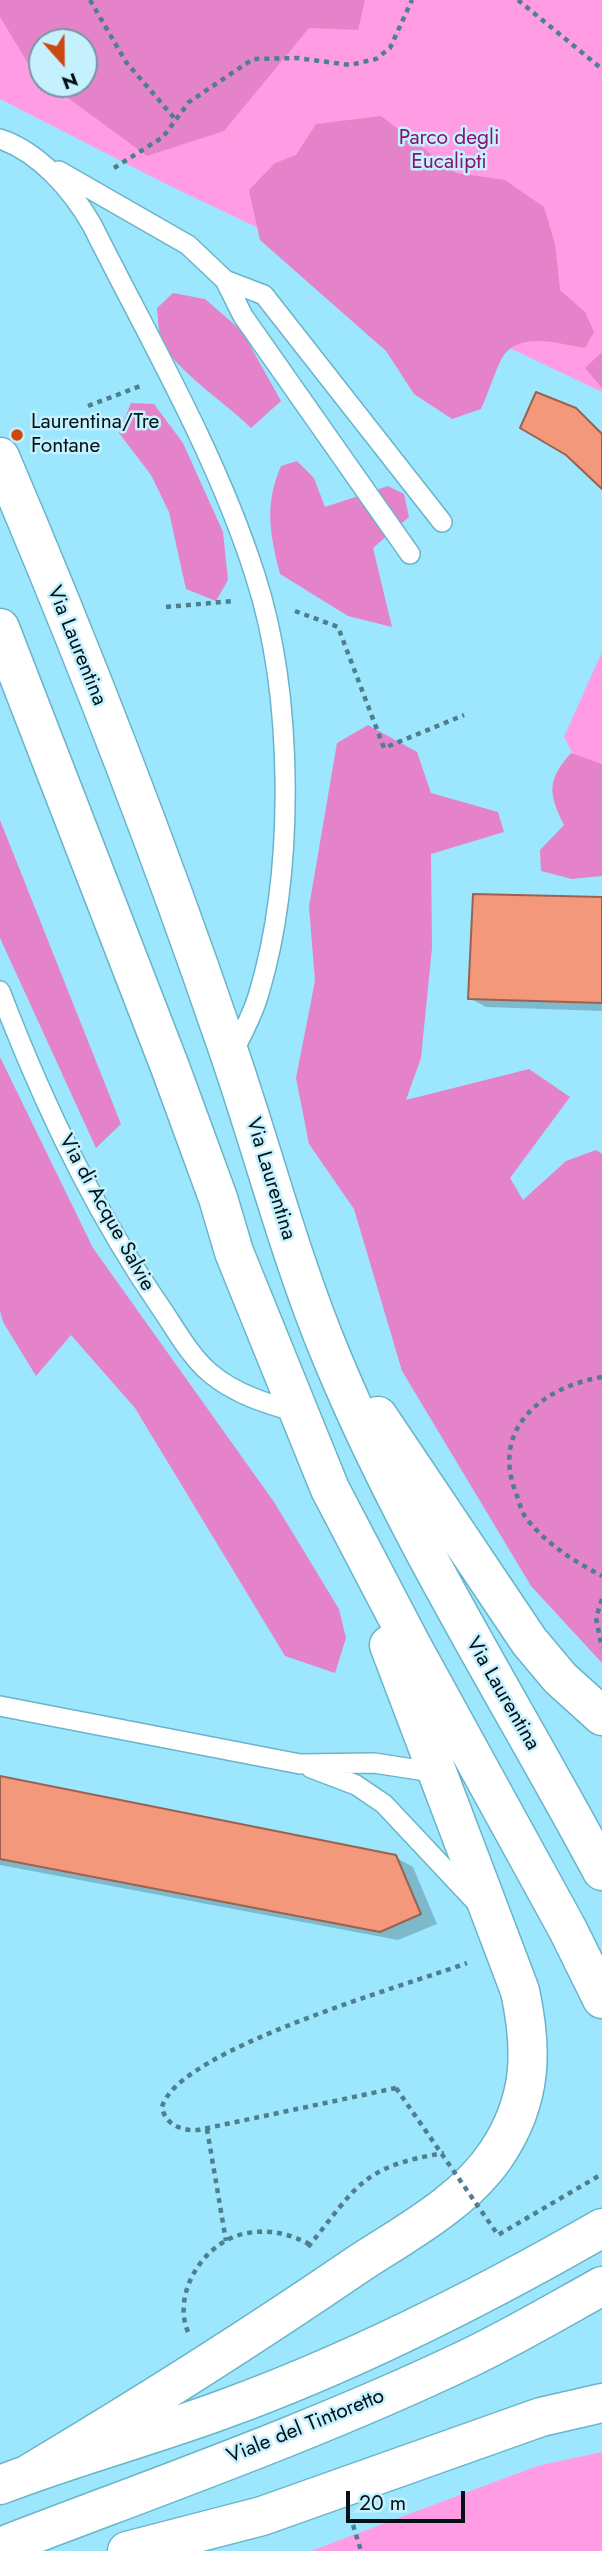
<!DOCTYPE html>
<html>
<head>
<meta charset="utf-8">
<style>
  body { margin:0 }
  #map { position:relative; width:602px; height:2551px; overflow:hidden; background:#9de7fe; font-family:Jost,sans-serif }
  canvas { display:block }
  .north { position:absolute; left:28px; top:28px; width:70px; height:70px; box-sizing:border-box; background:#c5f0fd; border:2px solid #7697a1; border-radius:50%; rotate:159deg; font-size:19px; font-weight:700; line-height:28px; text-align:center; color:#001218 }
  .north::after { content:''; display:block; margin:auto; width:24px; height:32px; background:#cd4711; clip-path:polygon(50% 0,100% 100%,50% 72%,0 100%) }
  .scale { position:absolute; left:346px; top:2491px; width:119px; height:32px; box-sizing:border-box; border:4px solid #001218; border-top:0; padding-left:9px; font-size:21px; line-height:24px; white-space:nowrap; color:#001218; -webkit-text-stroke:5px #c5f0fd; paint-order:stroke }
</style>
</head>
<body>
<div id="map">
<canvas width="602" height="2551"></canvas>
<div class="north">N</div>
<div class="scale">20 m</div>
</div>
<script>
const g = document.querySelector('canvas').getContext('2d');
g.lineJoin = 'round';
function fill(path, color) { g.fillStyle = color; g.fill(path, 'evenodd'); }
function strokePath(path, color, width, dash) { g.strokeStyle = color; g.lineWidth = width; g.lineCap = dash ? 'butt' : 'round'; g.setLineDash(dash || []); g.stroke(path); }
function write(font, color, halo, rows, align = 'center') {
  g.font = font + ' Jost,sans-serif'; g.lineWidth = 5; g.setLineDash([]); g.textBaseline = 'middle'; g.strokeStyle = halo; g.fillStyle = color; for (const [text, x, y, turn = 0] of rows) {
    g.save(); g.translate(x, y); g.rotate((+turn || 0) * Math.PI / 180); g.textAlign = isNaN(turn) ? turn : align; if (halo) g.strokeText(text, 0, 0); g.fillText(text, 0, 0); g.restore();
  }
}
fill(new Path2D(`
  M0 0H602V392L168 185 0 99ZM42 42H84V84H42Z
  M602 652V808L564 737Z
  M602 2452V2551H311L537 2466Z`), '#ff9ce3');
fill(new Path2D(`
  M0 0H365L358 30 309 28 224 131 147 156 49 84H84V42H42V79L34 73 0 17Z
  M381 116 456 173 505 180 544 207 555 244 560 290 585 312 594 332 585 348C560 344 518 330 502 358 495 371 488 394 481 409L452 419 414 394 386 351 260 240 249 190 275 163 296 155 316 124Z
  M173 293 205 299 242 331 281 401 251 428C229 405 167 365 160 336 158 327 158 317 157 308Z
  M602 352V388L585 368Z
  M131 403 154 404 183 443 223 532 228 580 216 601 186 589 169 512 151 475 119 433Z
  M297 461 314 478 325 507 388 486 404 494 409 517 373 548 392 627 348 616 280 574C270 534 264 505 281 466Z
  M368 725 417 752 431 793 498 812 504 832 431 854 432 948 421 1058 406 1100 529 1069 570 1097 510 1178 523 1200 566 1161 596 1150 602 1154V1663L531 1586 402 1371 354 1209 309 1144 296 1078 315 981 309 907 337 743Z
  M571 753 602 764V876L572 879 541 871 540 850 564 825C548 793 547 780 571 753Z
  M0 820 121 1124 96 1148 0 938Z
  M0 1057 93 1248 274 1502 339 1609 346 1638 335 1673 285 1656 135 1408 71 1335 36 1376 3 1322 0 1311Z`), '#e583ca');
fill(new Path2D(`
  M575 409 602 432V486Z
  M602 899V1011L486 1007 469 998Z
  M0 1778 395 1857 413 1867 437 1924 398 1940 0 1865Z`), '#0003');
const building = new Path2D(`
  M536 392 576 408 602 434V489L566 455 520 428Z
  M473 894 602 897V1003L468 999Z
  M0 1776 396 1855 421 1914 380 1932 0 1859Z`);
fill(building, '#f3987a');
strokePath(building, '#9b6250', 2);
const service = new Path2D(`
  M0 139C39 152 72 190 92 225 149 339 216 453 255 575 294 695 295 872 259 993 253 1015 241 1036 231 1056
  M59 171 188 245 225 280 243 316 410 554
  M225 280 264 295 442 522
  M0 991C42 1101 92 1208 159 1305 175 1328 189 1355 210 1373 235 1394 267 1404 297 1412
  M0 1706 300 1764 374 1763 439 1773
  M311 1768 356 1785 384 1804 475 1901`);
const secondary = new Path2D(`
  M0 457C81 647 156 840 223 1035 261 1142 288 1253 332 1358 406 1537 511 1701 602 1871
  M0 628 170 1067 218 1198 234 1252 330 1489 411 1644 568 1930 602 1999
  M378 1416 529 1641 560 1678 602 1716
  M30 2473C141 2407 250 2338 357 2265 404 2234 465 2202 497 2153 532 2100 533 2051 520 1991L389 1645
  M0 2485C75 2456 152 2436 227 2408 358 2360 482 2297 602 2228
  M0 2547C156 2487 316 2431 467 2359 513 2337 557 2311 602 2286
  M127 2551 262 2516 541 2417 602 2403`);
strokePath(service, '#6ab4ca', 22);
strokePath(secondary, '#6ab4ca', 41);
strokePath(new Path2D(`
  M90 0 126 62 176 120
  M518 0 602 69
  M114 168 163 137 189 102 253 59 297 58 350 65 376 59 390 48 412 0
  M88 406 143 385
  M166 607 233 601
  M295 611 338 627 384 748 464 715
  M602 1377C543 1387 490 1428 516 1493 519 1501 521 1511 526 1518 546 1544 574 1561 602 1576
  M602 1599 596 1618 602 1648
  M396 2088 198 2130C182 2131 165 2125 162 2107 178 2049 408 1985 467 1963
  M207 2129 226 2241
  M308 2247C358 2186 360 2167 444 2153
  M188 2332C171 2292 206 2239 248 2233 271 2229 290 2234 311 2245
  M353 2525 361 2551`), '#4f7e8c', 4.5, [5, 5]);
strokePath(service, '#fff', 19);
strokePath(secondary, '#fff', 38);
strokePath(new Path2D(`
  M396 2088 498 2235 602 2174`), '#4f7e8c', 4.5, [5, 5]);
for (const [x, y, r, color] of [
  [17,435,7,"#cd4711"]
]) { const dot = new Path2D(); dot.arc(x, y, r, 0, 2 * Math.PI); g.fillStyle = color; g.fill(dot); strokePath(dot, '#c5f0fd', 2.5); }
write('21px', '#891171', '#c5f0fd', [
  ["Parco degli",449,139],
  ["Eucalipti",449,163]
]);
write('21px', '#001218', '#c5f0fd', [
  ["Laurentina/Tre",31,423],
  ["Fontane",31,447]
], 'left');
write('21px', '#001218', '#c5f0fd', [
  ["Via Laurentina",76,646,68],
  ["Via Laurentina",270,1179,73],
  ["Via di Acque Salvie",106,1213,61],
  ["Via Laurentina",502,1694,60],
  ["Viale del Tintoretto",306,2427,-22]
]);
</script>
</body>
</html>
